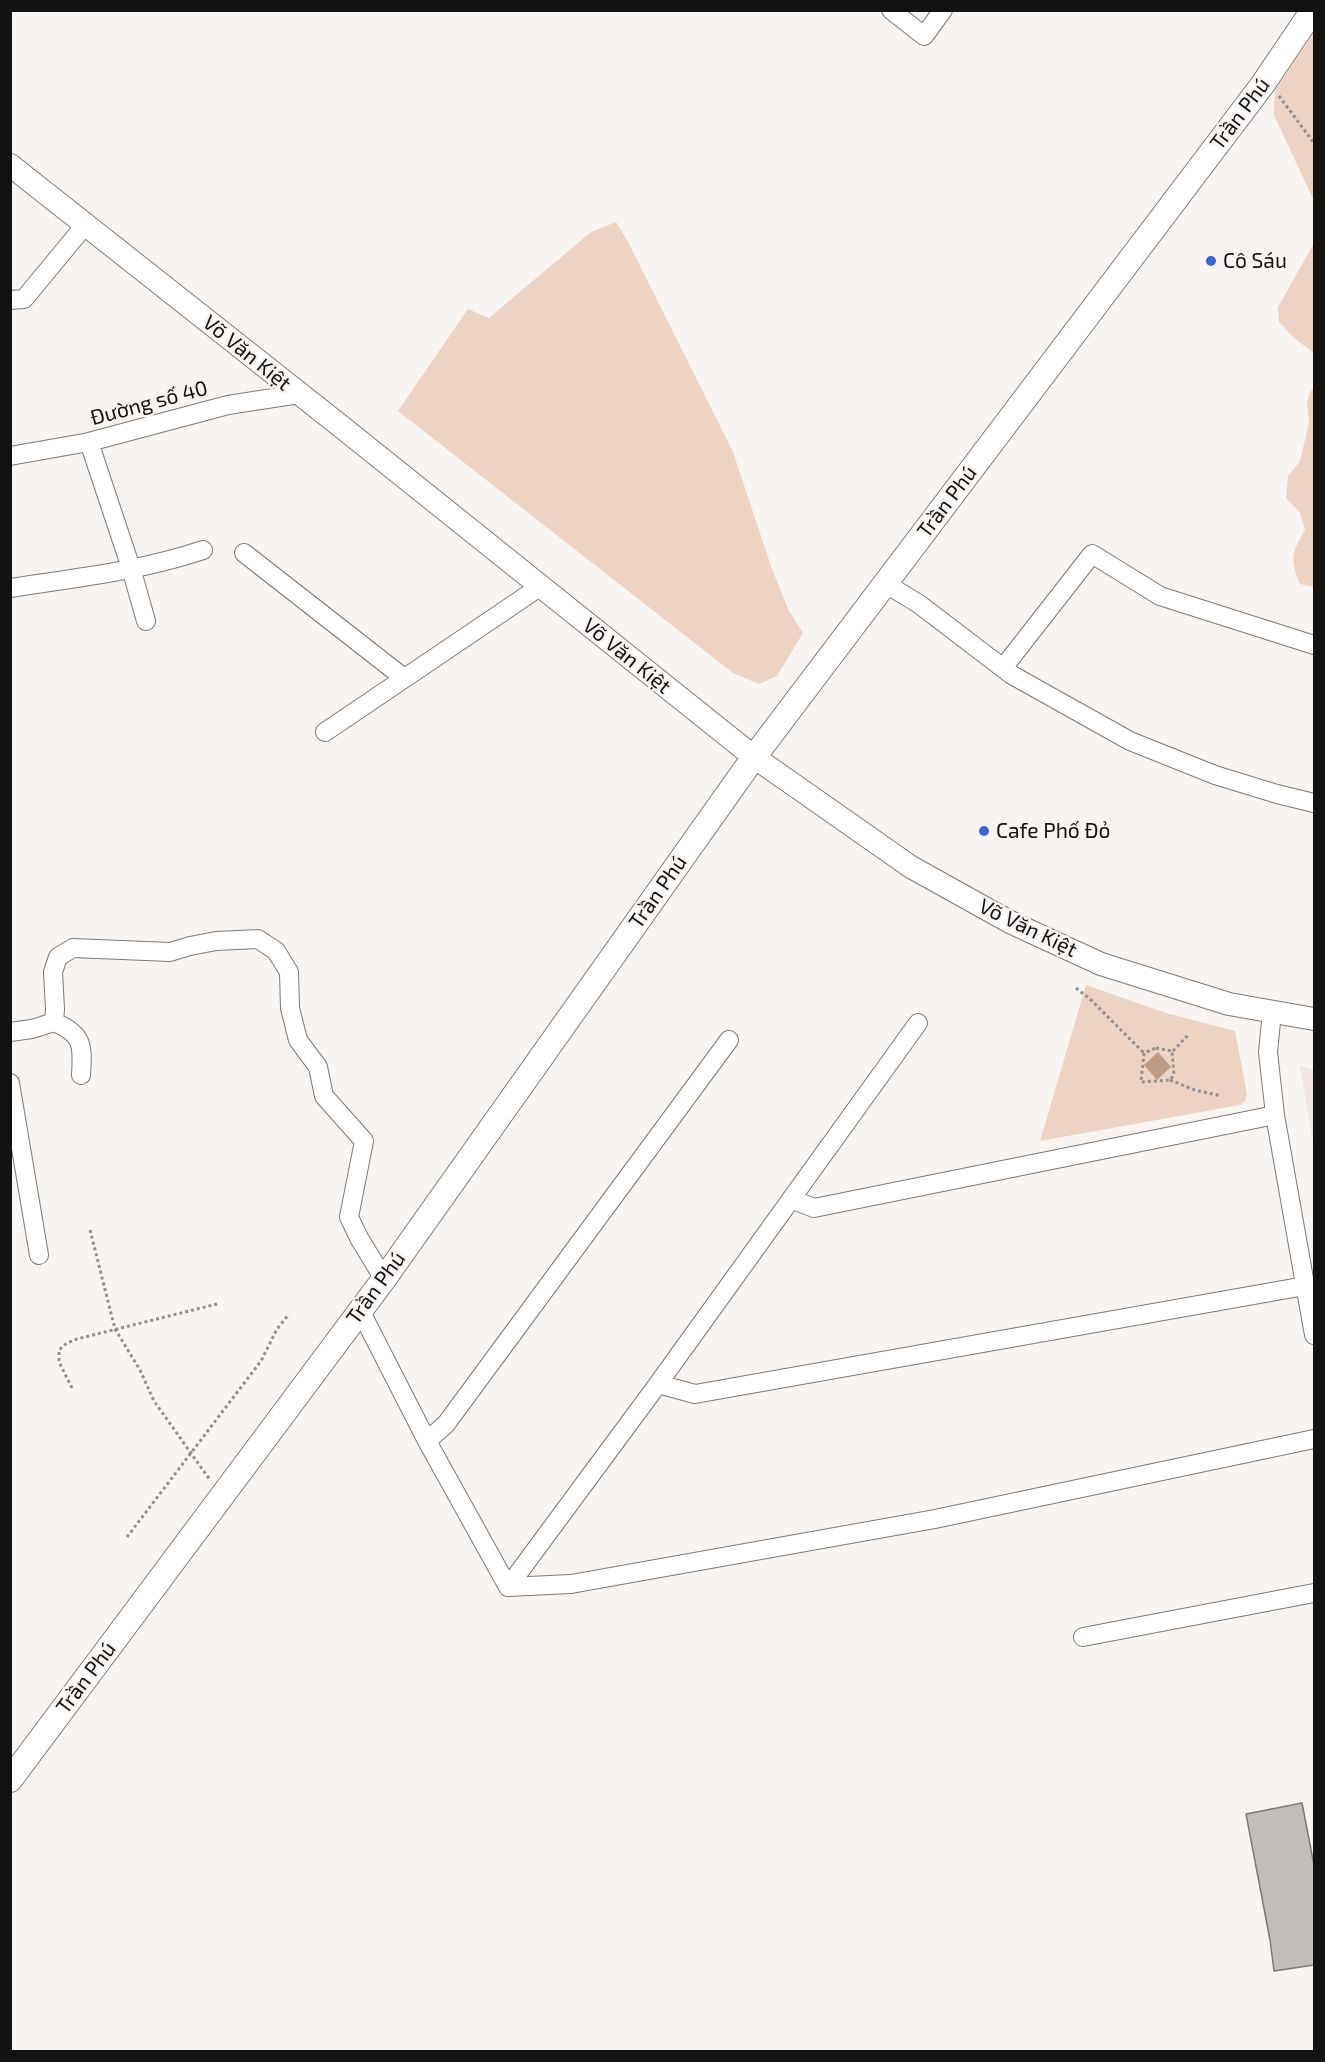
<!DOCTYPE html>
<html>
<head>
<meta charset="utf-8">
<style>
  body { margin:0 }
  #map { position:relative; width:1325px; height:2062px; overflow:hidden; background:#f8f4f2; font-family:"Exo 2",sans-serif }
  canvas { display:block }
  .frame { position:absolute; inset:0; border:12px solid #131211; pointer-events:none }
</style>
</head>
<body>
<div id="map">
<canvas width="1325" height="2062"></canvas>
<div class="frame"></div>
</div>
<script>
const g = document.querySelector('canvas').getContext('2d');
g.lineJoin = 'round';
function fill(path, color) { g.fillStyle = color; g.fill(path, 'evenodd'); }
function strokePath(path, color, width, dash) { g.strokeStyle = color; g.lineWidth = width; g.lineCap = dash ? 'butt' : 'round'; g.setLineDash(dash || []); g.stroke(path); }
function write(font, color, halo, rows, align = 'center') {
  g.font = font + ' "Exo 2",sans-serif'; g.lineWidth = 5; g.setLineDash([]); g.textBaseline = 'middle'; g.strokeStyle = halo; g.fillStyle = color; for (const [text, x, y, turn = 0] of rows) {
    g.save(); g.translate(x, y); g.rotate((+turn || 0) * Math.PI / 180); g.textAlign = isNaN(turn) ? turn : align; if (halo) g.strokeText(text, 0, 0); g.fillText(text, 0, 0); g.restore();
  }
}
fill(new Path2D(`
  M1300 1066 1314 1069V1148Z`), '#f0e5df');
fill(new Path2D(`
  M1314 33V201L1274 115 1275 90Z
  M616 222 628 242 733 452 772 569 788 609 803 633 777 676 759 684 733 673 398 411 468 309 489 318 591 232Z
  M1314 243V353L1294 338 1279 322 1278 307Z
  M1314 388V587L1300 584C1289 558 1292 553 1305 530L1300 513 1286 498 1288 476 1300 461 1309 423 1307 403 1310 392Z
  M1086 985 1166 1013 1235 1031 1247 1094 1245 1101 1240 1105 1040 1141Z`), '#ecd3c3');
fill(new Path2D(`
  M1158 1052 1171 1067 1157 1080 1144 1065Z`), '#bd9b84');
const building = new Path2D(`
  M1302 1803 1314 1865V1965L1274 1971 1270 1940 1246 1814Z`);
fill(building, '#c1bdbb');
strokePath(building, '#7d7977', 1.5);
const minor = new Path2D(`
  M891 10 924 36 943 10
  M10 300 24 299 86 224
  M89 442 131 568 146 621
  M10 456 89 442 228 405 299 394
  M244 553 404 678
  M886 584 919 604 1012 675 1130 741 1215 775 1277 794 1314 803
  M10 588C75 578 141 571 203 550
  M1003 668 1092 554 1160 596 1314 645
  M325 732 541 586
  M1272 1012 1268 1052 1275 1115 1314 1335
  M54 1022 55 1009 53 972 58 957 73 948 170 952 190 946 216 941 258 939 276 951 289 972 290 1008 298 1040 318 1067 324 1096 364 1141 349 1217 359 1238 384 1279
  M10 1032 32 1029 54 1022C83 1034 83 1045 81 1075
  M10 1083 39 1255
  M791 1199 814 1208 1275 1115
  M360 1310 427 1441 508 1587
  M658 1384 695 1394 1305 1286
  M427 1441 446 1424 729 1040
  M508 1587 571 1584 935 1519 1314 1439
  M508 1587 658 1384 918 1023
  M1083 1637 1314 1593`);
const tertiary = new Path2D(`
  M10 165 338 424 754 757 911 867 1010 922 1101 964 1229 1004 1314 1019`);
const secondary = new Path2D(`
  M10 1780 384 1279 754 757 1263 84 1313 10`);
strokePath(minor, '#7c7976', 20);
strokePath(tertiary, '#7c7976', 24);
strokePath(secondary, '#7c7976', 26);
strokePath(new Path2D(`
  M1279 96 1314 143
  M1076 988 1090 999 1144 1053
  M1156 1048 1172 1051 1174 1075 1170 1080 1141 1082 1144 1053Z
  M1173 1051 1188 1035
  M1170 1080 1195 1090 1221 1096
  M90 1230 115 1329 140 1370 154 1401 210 1480
  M72 1388 59 1362V1350L67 1343 77 1339 217 1304
  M127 1537 261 1361 277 1329 289 1314`), '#928f8e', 3, [3, 3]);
strokePath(minor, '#fff', 18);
strokePath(tertiary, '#fff', 22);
strokePath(secondary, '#fff', 24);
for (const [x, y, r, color] of [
  [1211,261,6,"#3b66d7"],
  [984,831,6,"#3b66d7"]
]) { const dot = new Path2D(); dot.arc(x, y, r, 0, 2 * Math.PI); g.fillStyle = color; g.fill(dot); strokePath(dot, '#f8f4f2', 2); }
write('21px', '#131211', '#f8f4f2', [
  ["Trần Phú",1240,114,-53],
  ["Võ Văn Kiệt",247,353,39],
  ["Đường số 40",149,403,-15],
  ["Trần Phú",947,502,-53],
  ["Võ Văn Kiệt",627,656,39],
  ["Trần Phú",658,892,-55],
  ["Võ Văn Kiệt",1028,928,26],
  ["Trần Phú",376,1288,-54],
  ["Trần Phú",86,1678,-53]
]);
write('21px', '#131211', '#f8f4f2', [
  ["Cô Sáu",1223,261],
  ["Cafe Phố Đỏ",996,831]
], 'left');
</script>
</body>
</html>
